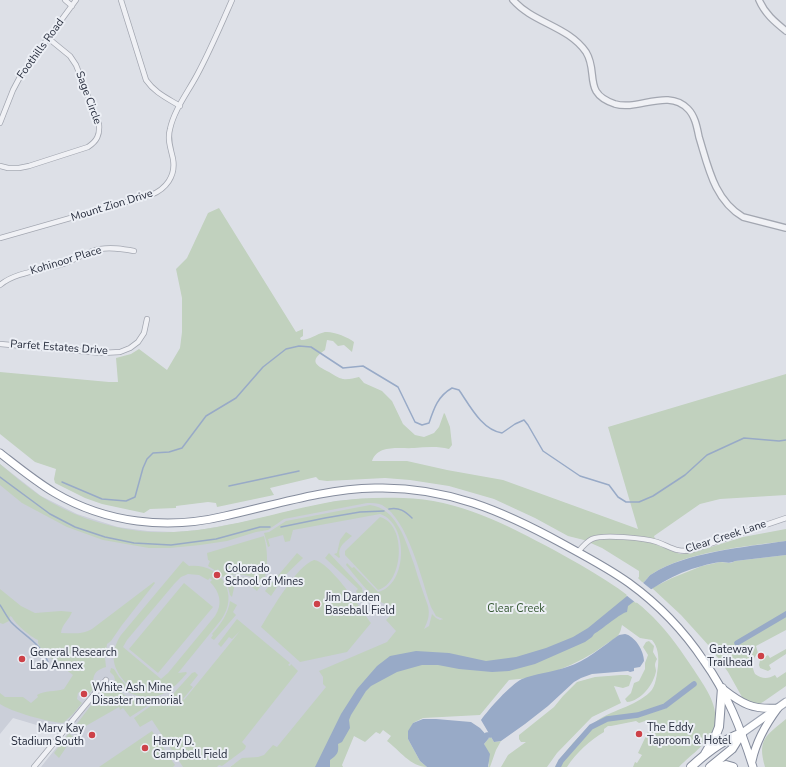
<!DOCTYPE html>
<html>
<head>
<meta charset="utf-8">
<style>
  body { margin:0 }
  canvas { display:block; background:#dde0e7 }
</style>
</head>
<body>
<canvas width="786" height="767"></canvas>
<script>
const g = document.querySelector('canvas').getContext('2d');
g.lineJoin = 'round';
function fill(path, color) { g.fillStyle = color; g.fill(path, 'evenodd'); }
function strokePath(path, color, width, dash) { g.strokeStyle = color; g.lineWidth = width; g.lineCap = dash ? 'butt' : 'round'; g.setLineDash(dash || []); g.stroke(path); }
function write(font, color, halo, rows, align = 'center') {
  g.font = font + ' "Nunito Sans",sans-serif'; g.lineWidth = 4; g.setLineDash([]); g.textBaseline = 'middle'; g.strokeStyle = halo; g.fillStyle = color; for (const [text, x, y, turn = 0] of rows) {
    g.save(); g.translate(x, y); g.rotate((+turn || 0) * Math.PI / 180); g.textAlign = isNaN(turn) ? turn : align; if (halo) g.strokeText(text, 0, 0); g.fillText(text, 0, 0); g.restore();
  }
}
fill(new Path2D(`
  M0 464 41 496 77 514 118 527 148 531 175 532 199 530 239 523 336 501 356 499 404 498 447 617 433 625 272 757 234 764 230 767H41L67 734 13 718 0 734Z`), '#cbcfd9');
fill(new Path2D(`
  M219 208 296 332 303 329V336L300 338 301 340C310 340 316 334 325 332 333 331 348 337 354 342L352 352 344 345 338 346 333 341 327 340 325 350C309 361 315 365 329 372 334 375 338 378 343 379 348 380 354 378 359 377L364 383 382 391 392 401 403 424 415 435 424 437 434 433 439 427 444 413 445 414 450 427 452 445 449 449C438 446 426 447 414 448 400 449 378 444 372 461H407L447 470 503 480 638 529 608 427 786 374V495L720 499 700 504 654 536 657 545 680 554 695 552 743 537 786 529V541C747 546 685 552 652 574 648 576 647 580 643 583L638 578 639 577V571L602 548 584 540 568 536 535 518 494 499 449 486 410 480 385 478 327 481 319 480 316 477 270 488 274 495 217 507 216 503 208 502 176 506V508L150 509 144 513 102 504 85 498 55 483 54 479 56 469 35 462 0 434V372L109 382H118L116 358 131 354 139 349 167 370 180 348 182 332V298L176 269 187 258 208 213Z
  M0 464C13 475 25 485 39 495 68 514 104 527 139 531 207 538 270 512 336 501 358 498 381 497 403 498 458 499 507 525 554 550 588 569 625 589 653 617 669 633 682 652 694 670 704 686 718 703 715 723 712 742 691 754 679 767H633L635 762 637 763 642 755 638 753 652 723 648 720 639 723 636 721 611 726H608L604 729V732C590 740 576 753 567 767H555C565 751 579 735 594 723 610 710 635 707 650 692 656 687 657 673 658 666 659 656 658 647 652 640L640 638 622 625C621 628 621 631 619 634 617 638 609 642 605 645 576 666 544 678 509 680L480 715 423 718 413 723 408 739 420 761 427 767C411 767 399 750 387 741L391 736 383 730 380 734 376 732 365 742 354 736 342 765 343 767H230L242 758 258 757 264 755 273 745 277 747 326 687 323 684V677L319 671 387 642 396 631 386 620 395 611 390 605C376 605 355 575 346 565L347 563 352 568 354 567 378 592C408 585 409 523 380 514L293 530 290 541 285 542 283 535 268 539 270 546 268 547 264 533 269 532 286 521 370 505C397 508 406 542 414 564 418 578 423 592 428 606 430 615 428 621 424 629L429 626 432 614 436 618 440 620 443 619 436 616 431 607C422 581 408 519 382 505 377 503 372 503 367 503L284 519 268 530 256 532 227 541 200 545 170 548H149L103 540 67 527 22 503 0 485Z
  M380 517C407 524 404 583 378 590L345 555V551Z
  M346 532 352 536C345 542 337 547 340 557L339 558 334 554 337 553 340 540Z
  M264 536C268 552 268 565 264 581 247 576 240 571 222 577L218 573 219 571 218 569 216 571 208 566 210 561 208 560 207 553Z
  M297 553 303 558 278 582 279 584 271 596 265 591Z
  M329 553 362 588 363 593 358 595 356 591 358 589 325 558Z
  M786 555V630L756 646 758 653C752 659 751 666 755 674 762 679 768 679 775 675L777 678 786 672V686L763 702 757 705 747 702 742 697 728 672 710 647 681 615 652 588 672 578 702 566 720 562 731 563 735 561Z
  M314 560C329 561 362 610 371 623L347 652 300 662 261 627C271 611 297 565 314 560Z
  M183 561 189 566C221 563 240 594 221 620L178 673 186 672 187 673C165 700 145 706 116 684L114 676 110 672 111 668 114 669 119 677 126 685 127 684C112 669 109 653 121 635ZM188 574 199 575 208 580 210 578 212 580 210 582C220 592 223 604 215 616L168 673 161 679 123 647 127 640 175 583 181 577Z
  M234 576 245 578 262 584 257 591 252 587 236 579 232 597 230 595 228 587H230L228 583H226L224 580Z
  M154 582 155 583 122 625 111 641 107 644 105 658 106 667C97 670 94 672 93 681H96V686L89 694 82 691 78 693 77 699 82 703 73 714 63 723C51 723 9 711 0 704V693L5 697H23L31 703 38 697 37 695C45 690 55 692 64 689L73 675C65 668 36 651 38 640 31 637 15 624 12 617L10 616 9 621 3 624 0 623V589L21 606 35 613 61 611 72 612C69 620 62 624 61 633 72 633 81 635 92 629Z
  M184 583 213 607 158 673 129 649Z
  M230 601 237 605 233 612 236 615 214 640 211 638 213 635 212 634C221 624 228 614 230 601Z
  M237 619 290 663 288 665 290 666 291 664 298 671 242 742 246 746 245 749 222 766 219 765 217 767H183L152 720 140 727 134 718 152 705H157V700L173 694 192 673 195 672 198 675 190 685 193 687 183 699 184 700 240 631 232 639 229 637 221 647 218 644Z
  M649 641 654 646 653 652 657 659C656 661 655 663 655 665 655 667 656 669 656 671 654 684 641 701 627 702L625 699 631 693 634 683 639 681 645 669V663L648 655 643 647 646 642Z
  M786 649V654L769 665 771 669 768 671 760 668 759 665 760 660 768 655 770 658Z
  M621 675H628L632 677 629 686 623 688 614 686 621 703 592 717 557 753 547 767H501L508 755 526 742H521L519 739V735L554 707 563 696 577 682 595 677Z
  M113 689 115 690 116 689 126 696 125 699 129 701 131 698 143 701H152V703L130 717 123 708 120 710 119 707 84 727 82 726 77 732 73 729 101 692Z
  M786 719V767H765C757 739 766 736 786 719Z
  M152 731 175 765 173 767H99Z
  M69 733 73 737 59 758 54 753Z
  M491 737 494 742 501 741 496 750 490 767H488L489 765 484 744 489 738Z`), '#c1d1be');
fill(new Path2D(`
  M786 541V555L735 561C730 564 726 562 720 562 714 563 707 564 702 566 674 573 650 589 628 606L627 612C622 612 601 630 594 634L592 637 585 642 535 664 509 671 492 672 459 669 438 665H422L397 672 371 686 366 691 351 715 349 720 350 728 342 742 338 744C339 753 337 755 330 760V767H315L341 714 357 689 377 666 390 656 416 651 449 653 486 661 516 657 546 648 573 637 588 628 643 583C647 580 648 576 652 574 686 552 746 547 786 541Z
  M625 634C635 636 644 651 644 661L640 667 634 668V671L630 672 628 671 592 674 581 678 574 682 548 706 525 724 501 741 494 742 481 720C489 709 510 685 522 679 534 674 553 672 567 667 586 661 602 647 619 635Z
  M423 719H436L471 722 480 728 489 738 484 744 490 754 488 767H427L420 761 408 739V731L413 723Z`), '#98aac7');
fill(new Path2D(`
  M642 582 652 590 636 603 626 595Z`), '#dde0e7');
strokePath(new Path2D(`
  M0 477 50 514 75 527 105 537 134 543 171 545 216 539 260 527H270
  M62 482 102 499 126 501 135 497 143 468 147 459 153 453 169 452 182 448 206 416 236 398 263 367 286 349 299 346 311 347 343 368 363 366 398 387 415 422 422 425 429 423C434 408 438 396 452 388L459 390C470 406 482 430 502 433L515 424 524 420 528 425 543 451 580 476 609 485 618 497 626 502H639L653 496 685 475 707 455 744 438 779 441 786 440
  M229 486 299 471
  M389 509C399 507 405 511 412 518
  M281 527 325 518 360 512 384 511
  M0 605C4 611 7 617 11 622 23 635 41 643 48 662`), '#98aac7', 1.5);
strokePath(new Path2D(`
  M737 643 786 614
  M487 735H490
  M558 767 561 761 591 727 607 719 638 715 665 706 694 684`), '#98aac7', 5.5);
const minor = new Path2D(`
  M65 0 72 6
  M121 0 146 80C155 93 167 98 180 106
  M0 123 13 90 21 75 76 0
  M0 166 8 168H19L29 166 88 147C97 141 100 135 99 124L76 65 70 56 48 38
  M0 238 151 195C166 189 176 176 173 159 171 149 167 140 170 129 174 110 188 92 197 75 210 51 221 25 232 0
  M0 285C17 271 43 271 63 264 75 260 88 251 100 249 112 247 123 249 134 251
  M0 344 102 353 120 352 130 348 138 342 144 333 147 319
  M578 552C582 547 586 542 592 539 602 534 645 538 657 542 671 547 676 553 692 550L786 518
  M34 767 106 680`);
const tertiary = new Path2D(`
  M513 0C533 23 568 26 586 52 599 73 582 93 615 104 638 111 668 88 688 109 695 116 697 127 699 137 708 166 714 200 743 217L786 228
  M759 0C765 14 775 22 786 31`);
const primary = new Path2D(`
  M742 733 786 702`);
const trunk = new Path2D(`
  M0 453C18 467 35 481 55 493 106 523 167 530 225 516 275 505 323 489 375 488 445 486 503 511 563 544 585 556 608 568 629 583 658 604 684 631 704 661 727 693 741 729 753 767
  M723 689C742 704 753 710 778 708
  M752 761C756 742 766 724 778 708`);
const motorway = new Path2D(`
  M705 754 715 737 719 727 722 688
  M691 767C706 753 722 740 742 733
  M710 767 732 749 742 733
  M720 767 726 765 733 767`);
strokePath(minor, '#a3a7b1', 6);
strokePath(tertiary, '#a3a7b1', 8);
strokePath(primary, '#9ca3b2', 9);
strokePath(trunk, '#858c9d', 9);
strokePath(motorway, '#858c9d', 10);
strokePath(minor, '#f0f1f5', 4.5);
strokePath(tertiary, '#f0f1f5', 5.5);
strokePath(primary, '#fff', 7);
strokePath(trunk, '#fff', 7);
strokePath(motorway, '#fff', 8);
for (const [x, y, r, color] of [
  [217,575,4,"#cd4148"],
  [317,604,4,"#cd4148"],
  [761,656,4,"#cd4148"],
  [22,659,4,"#cd4148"],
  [84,694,4,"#cd4148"],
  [639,734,4,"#cd4148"],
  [92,735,4,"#cd4148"],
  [145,748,4,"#cd4148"]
]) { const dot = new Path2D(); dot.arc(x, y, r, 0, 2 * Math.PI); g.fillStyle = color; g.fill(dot); strokePath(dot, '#eceff5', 1.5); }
write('11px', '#272d3d', '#eceff5', [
  ["Foothills Road",41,49,-54],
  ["Sage Circle",88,98,70],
  ["Mount Zion Drive",112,206,-17],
  ["Kohinoor Place",66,261,-17],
  ["Parfet Estates Drive",59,348,4],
  ["Clear Creek Lane",726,537,-18]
]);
write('11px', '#272d3d', '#eceff5', [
  ["Colorado",225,569],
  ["School of Mines",225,582],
  ["Jim Darden",325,598],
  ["Baseball Field",325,611],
  ["Gateway",753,650,"right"],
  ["Trailhead",753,663,"right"],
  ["General Research",30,653],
  ["Lab Annex",30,666],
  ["White Ash Mine",92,688],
  ["Disaster memorial",92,701],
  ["The Eddy",647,728],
  ["Taproom & Hotel",647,741],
  ["Marv Kay",84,729,"right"],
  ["Stadium South",84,742,"right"],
  ["Harry D.",153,742],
  ["Campbell Field",153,755]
], 'left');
write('11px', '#375934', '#eceff5', [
  ["Clear Creek",516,609]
]);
</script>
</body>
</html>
